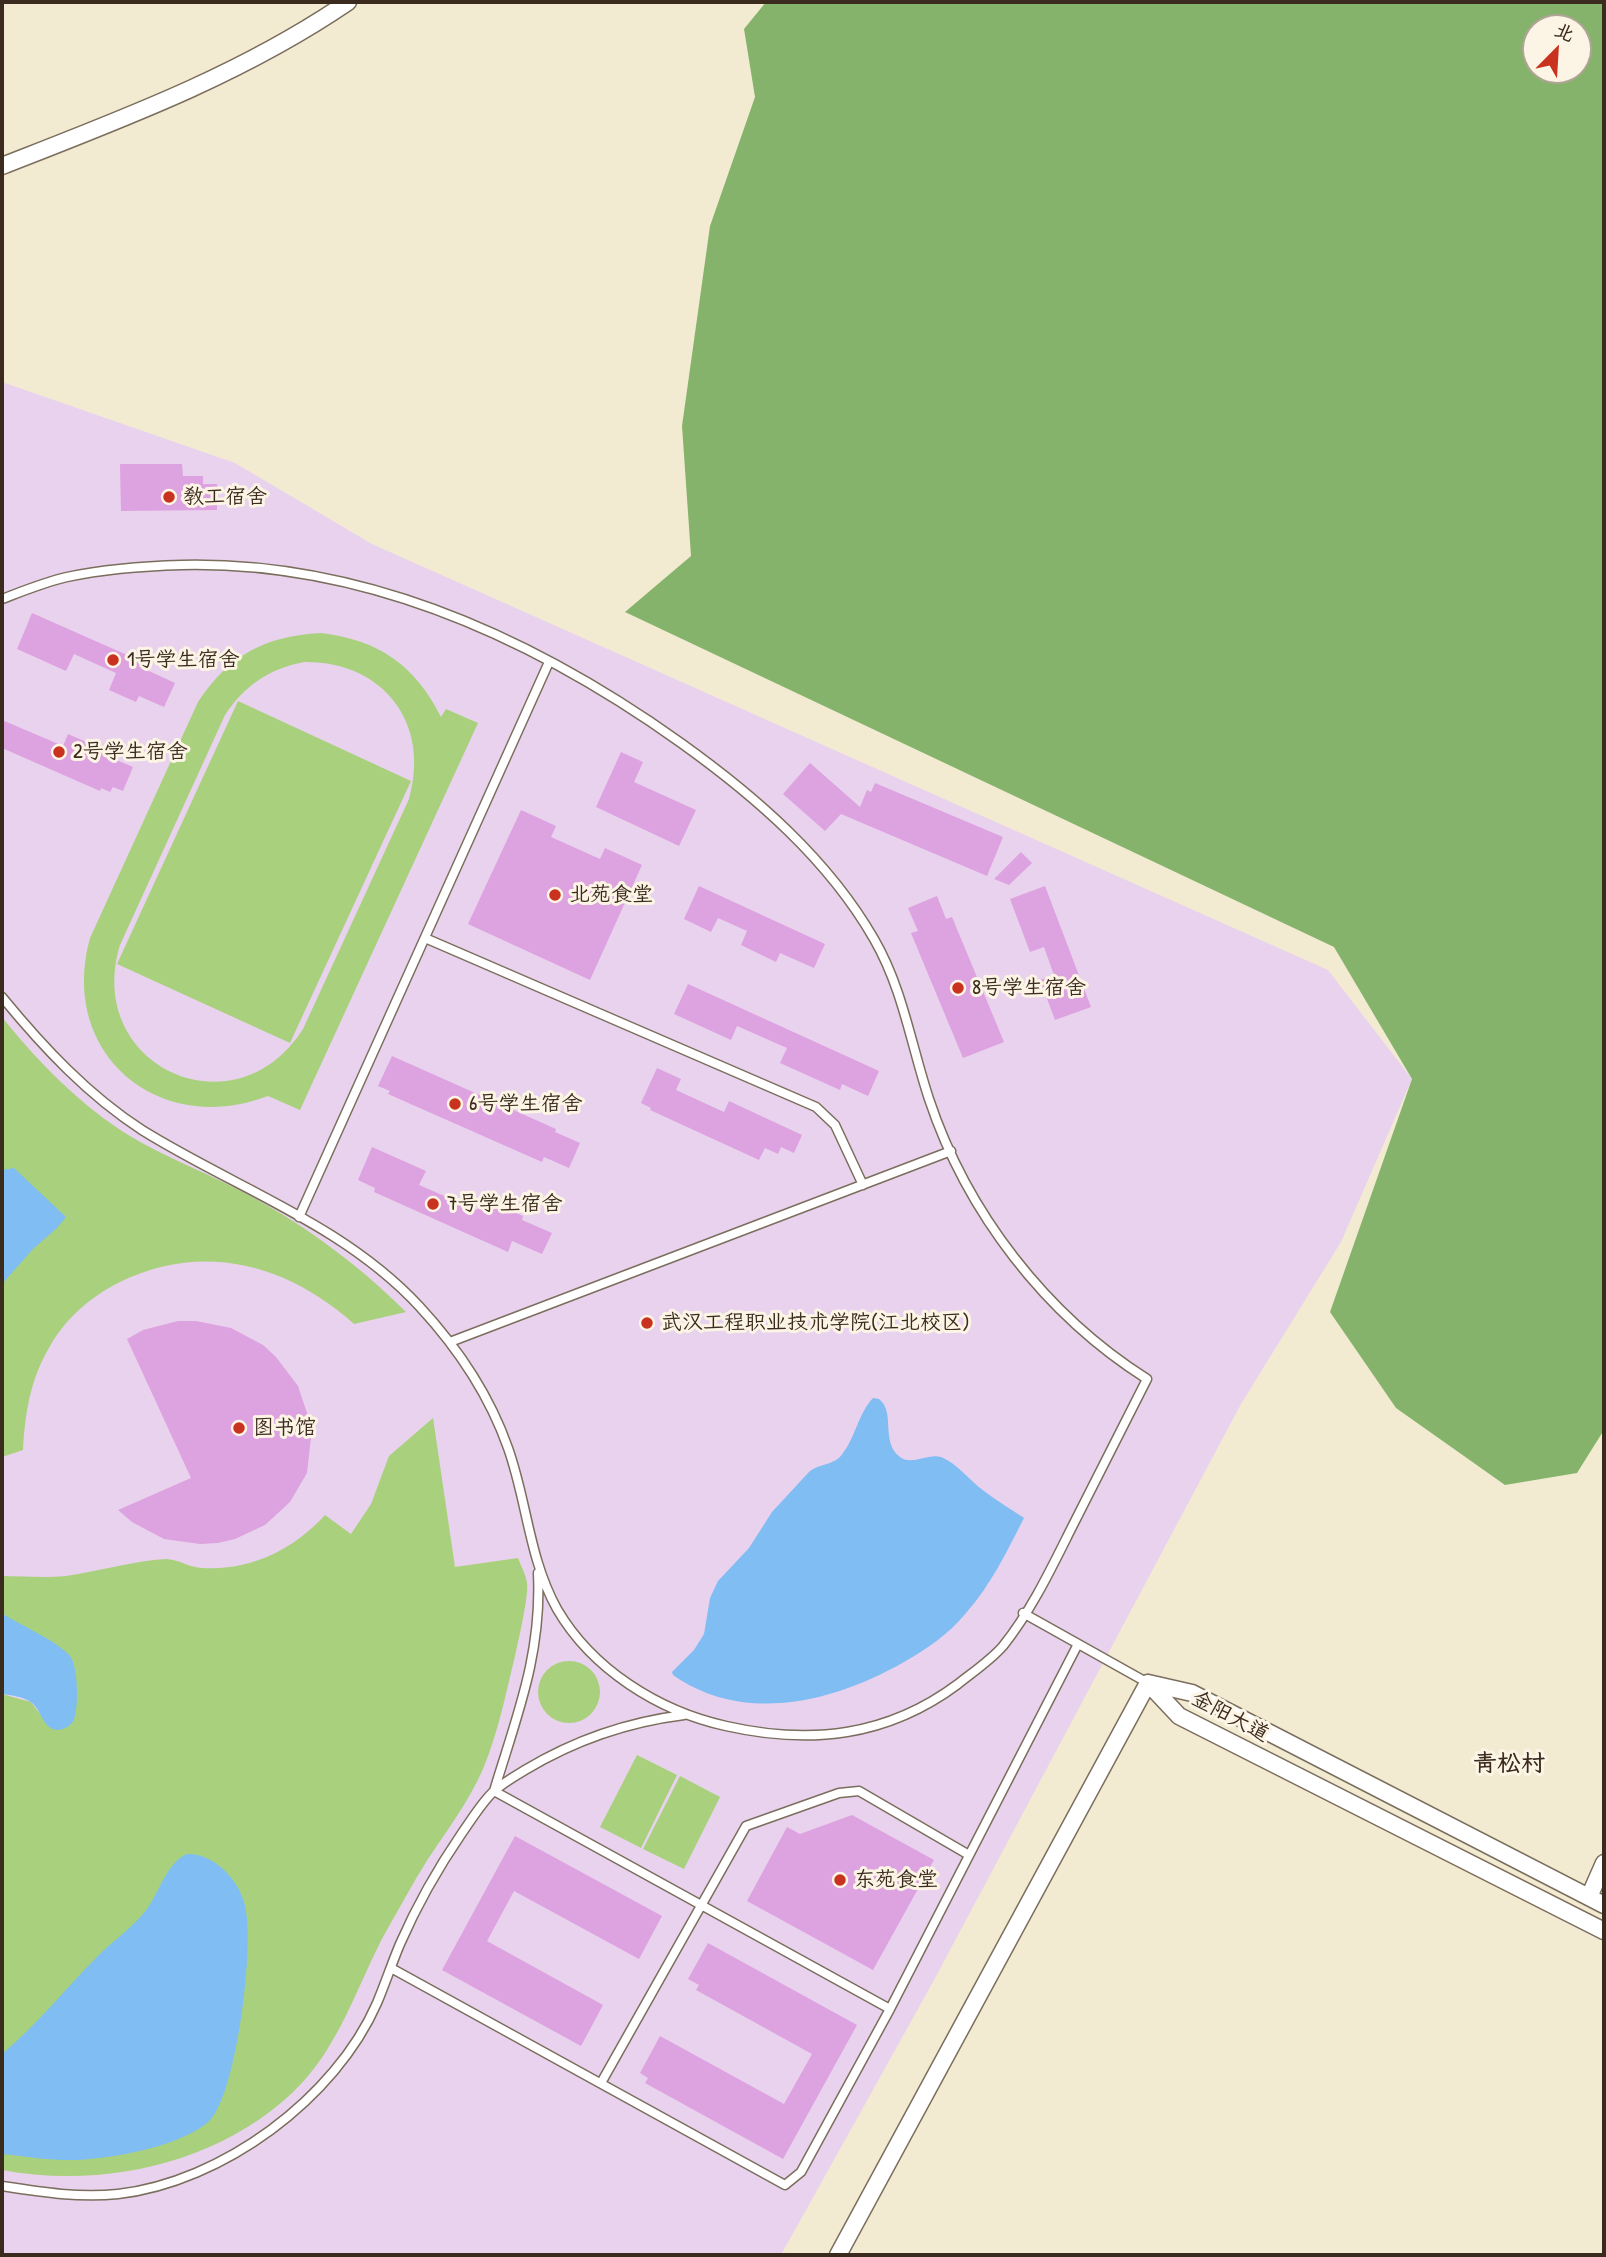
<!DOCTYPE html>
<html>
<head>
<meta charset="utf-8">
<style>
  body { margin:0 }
  #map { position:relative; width:1606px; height:2257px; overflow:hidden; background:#f2ebd2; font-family:"Patrick Hand","LXGW WenKai TC",sans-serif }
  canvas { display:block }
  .frame { position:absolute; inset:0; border:4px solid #3b2a1e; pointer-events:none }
  .north { position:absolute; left:1522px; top:14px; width:70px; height:70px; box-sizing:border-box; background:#fcf5e5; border:2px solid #afa495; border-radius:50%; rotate:24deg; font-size:19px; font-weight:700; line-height:28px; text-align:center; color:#3b2a1e }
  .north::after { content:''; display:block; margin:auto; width:24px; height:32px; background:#c8321e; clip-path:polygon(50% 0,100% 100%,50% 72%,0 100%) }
</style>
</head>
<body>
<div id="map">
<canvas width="1606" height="2257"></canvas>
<div class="frame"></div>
<div class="north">北</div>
</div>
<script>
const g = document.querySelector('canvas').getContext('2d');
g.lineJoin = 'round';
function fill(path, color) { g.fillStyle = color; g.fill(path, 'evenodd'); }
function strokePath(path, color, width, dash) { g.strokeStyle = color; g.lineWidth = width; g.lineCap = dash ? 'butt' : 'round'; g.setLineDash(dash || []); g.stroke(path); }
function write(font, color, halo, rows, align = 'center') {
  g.font = font + ' "Patrick Hand","LXGW WenKai TC",sans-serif'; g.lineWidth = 6; g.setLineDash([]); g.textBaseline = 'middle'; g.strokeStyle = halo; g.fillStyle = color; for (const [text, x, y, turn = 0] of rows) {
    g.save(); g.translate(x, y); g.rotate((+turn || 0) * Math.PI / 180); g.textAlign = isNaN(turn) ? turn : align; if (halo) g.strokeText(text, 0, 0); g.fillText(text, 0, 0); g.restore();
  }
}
fill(new Path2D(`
  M2 382 235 463 372 544 1328 970 1412 1079 1341 1242 1241 1404 933 1982 781 2255H2Z`), '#e9d2ee');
fill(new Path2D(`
  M321 633C379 640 415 665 441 717L446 709 478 723 300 1110 268 1096C158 1138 58 1053 90 938L198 702C229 655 265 636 321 633ZM304 662C383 661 431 723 409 799L303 1029C235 1136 83 1066 120 945L225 715C245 685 269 669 304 662Z
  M238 701 411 781 290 1043 117 964Z
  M2 1017C37 1061 81 1106 130 1136 163 1156 200 1170 235 1188 298 1220 356 1262 406 1312L354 1324C287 1264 202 1241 118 1283 90 1297 64 1320 49 1348 30 1380 25 1414 23 1450L2 1457Z
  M433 1418 455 1567 518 1558C521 1566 526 1575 527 1583 529 1596 518 1642 515 1656 506 1693 498 1733 483 1769 469 1801 448 1829 428 1859 412 1884 398 1911 383 1937 352 1997 336 2057 282 2102 207 2166 97 2188 2 2170V1694L31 1702 49 1726 60 1648 21 1627 2 1613V1576C23 1576 45 1578 66 1576 99 1571 133 1561 166 1559 178 1559 190 1568 202 1568 250 1571 293 1550 325 1515L351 1534 371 1504 389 1456Z
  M538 1692a31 31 0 1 1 62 0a31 31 0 1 1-62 0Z
  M637 1755 677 1775 641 1848 600 1827Z
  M680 1776 720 1797 684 1869 643 1849Z`), '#a9d17d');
fill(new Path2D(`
  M766 2H1604V1430L1577 1473 1505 1485 1396 1408 1330 1312 1412 1079 1334 947 625 612 691 556 682 426 710 226 755 97 744 29ZM1536 28H1578V70H1536Z`), '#86b36c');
fill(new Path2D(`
  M14 1168 66 1217 57 1228 33 1249 2 1284V1170Z
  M873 1398 879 1399C896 1412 880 1442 900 1457 911 1466 928 1453 941 1457 958 1464 970 1481 984 1491 997 1501 1011 1509 1024 1518 1007 1551 991 1585 966 1613 949 1634 927 1649 904 1662 834 1702 744 1725 673 1675L672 1672 694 1650 704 1634 710 1598 718 1581 749 1548 772 1512 809 1472C819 1463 835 1466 843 1453 856 1436 858 1414 873 1398Z
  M2 1613C21 1626 56 1640 70 1656 78 1666 79 1707 74 1719 72 1726 63 1730 57 1730 42 1728 42 1711 32 1703 25 1697 11 1695 2 1694Z
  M187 1854C213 1853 237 1878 244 1902 256 1939 237 2090 211 2119 185 2147 102 2161 65 2160 44 2160 23 2156 2 2154V2054C37 2025 64 1990 96 1958 112 1941 133 1928 147 1909 159 1893 167 1862 187 1854Z`), '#7fbdf3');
fill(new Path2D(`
  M120 464H182L183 476H203V484H217V510L121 511Z
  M32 613 152 666 149 671 175 683 164 707 139 696 136 702 109 690 116 673 74 654 66 671 17 649Z
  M2 720 63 746 68 734 116 755 114 759 133 767 123 791 113 787 110 792 101 788 100 791 2 748Z
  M621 752 643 762 634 782 696 810 679 846 596 807Z
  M810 763 860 807 867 790 871 792 875 783 1003 837 987 876 841 814 825 831 783 794Z
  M521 810 556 826 551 837 600 859 605 848 642 865 590 980 468 924Z
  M1021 852 1032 863 1009 885 994 879Z
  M699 886 825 944 814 968 780 953 776 962 741 945 747 931 718 918 711 932 684 919Z
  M1045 886 1091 1007 1055 1020 1040 980 1054 975 1044 947 1030 952 1010 899Z
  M937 896 946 919 952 917 1004 1042 963 1058 911 933 918 931 908 908Z
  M688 984 879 1071 868 1096 842 1084 840 1090 780 1063 787 1048 737 1026 731 1040 674 1014Z
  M392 1056 556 1129 555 1132 580 1143 569 1168 544 1157 542 1162 388 1094 390 1091 378 1086Z
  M657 1068 681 1079 676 1090 724 1112 729 1101 802 1135 794 1153 781 1147 778 1154 765 1148 759 1160 650 1110 651 1108 641 1103Z
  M372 1147 426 1171 419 1185 477 1210 483 1198 523 1216 522 1220 552 1233 542 1254 512 1241 508 1252 374 1192 375 1188 358 1180Z
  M178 1321H196L231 1328 263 1345 276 1357 298 1386 309 1419 311 1437 307 1473 290 1502 265 1525 235 1539 218 1543 200 1544 164 1539 132 1522 118 1510 191 1478 127 1339 143 1330Z
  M852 1815 934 1860 873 1970 747 1901 787 1827 800 1834Z
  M515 1836 662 1916 639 1959 514 1891 487 1941 603 2005 581 2046 442 1970Z
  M708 1943 857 2025 783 2159 645 2083 648 2078 640 2073 660 2036 784 2104 812 2054 696 1990 699 1985 688 1979Z`), '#dda2e0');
const service = new Path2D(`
  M2 599C23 591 45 582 67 577 105 569 144 566 182 565 365 561 535 639 681 743 755 796 828 859 874 939 903 989 911 1045 929 1099 967 1213 1046 1315 1147 1379 1122 1429 1096 1479 1071 1529 1051 1569 1031 1611 1003 1646 991 1660 973 1672 958 1684 887 1737 810 1745 726 1726 658 1711 592 1669 557 1609 529 1559 527 1501 508 1448 489 1394 457 1347 419 1306 343 1224 235 1188 142 1130 88 1095 43 1047 2 997
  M425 938 816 1107 835 1125 863 1185
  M299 1217 549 662
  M450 1342 951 1151
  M1023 1613 1148 1683
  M494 1791 890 2009
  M494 1791C517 1715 542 1654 538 1573
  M391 1968 785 2185 801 2172 890 2009 1078 1644
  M601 2083 746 1826 839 1793 859 1791 969 1855
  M2 2186C41 2192 78 2198 118 2194 222 2182 335 2099 377 2003 385 1984 392 1963 400 1944 417 1905 438 1868 462 1833 472 1819 482 1802 494 1791 503 1783 515 1776 525 1770 575 1740 627 1722 684 1715`);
const minor = new Path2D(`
  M2 166C122 119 241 75 348 2
  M1148 1683 1179 1716 1604 1931
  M1148 1683 1192 1693 1604 1905
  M1589 1897 1604 1863
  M838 2255 1148 1683`);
strokePath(service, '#7b6e5d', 11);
strokePath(minor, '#7b6e5d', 19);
strokePath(service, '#fff', 8);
strokePath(minor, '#fff', 16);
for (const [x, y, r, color] of [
  [169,497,7,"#c8321e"],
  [113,660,7,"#c8321e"],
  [59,752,7,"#c8321e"],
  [555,895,7,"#c8321e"],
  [958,988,7,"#c8321e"],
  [455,1104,7,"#c8321e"],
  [433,1204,7,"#c8321e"],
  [647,1323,7,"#c8321e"],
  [239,1428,7,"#c8321e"],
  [840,1880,7,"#c8321e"]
]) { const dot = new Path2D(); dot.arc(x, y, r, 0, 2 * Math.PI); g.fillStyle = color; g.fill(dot); strokePath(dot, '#fcf5e5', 2.5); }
write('21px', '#3b2a1e', '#fcf5e5', [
  ["教工宿舍",183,497],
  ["1号学生宿舍",127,660],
  ["2号学生宿舍",73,752],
  ["北苑食堂",569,895],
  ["8号学生宿舍",972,988],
  ["6号学生宿舍",469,1104],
  ["7号学生宿舍",447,1204],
  ["武汉工程职业技术学院(江北校区)",661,1323],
  ["图书馆",253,1428],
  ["东苑食堂",854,1880]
], 'left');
write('21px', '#3b2a1e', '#fcf5e5', [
  ["金阳大道",1230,1717,28]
]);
write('bold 24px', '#3b2a1e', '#fcf5e5', [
  ["青松村",1509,1765]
]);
</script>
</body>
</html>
